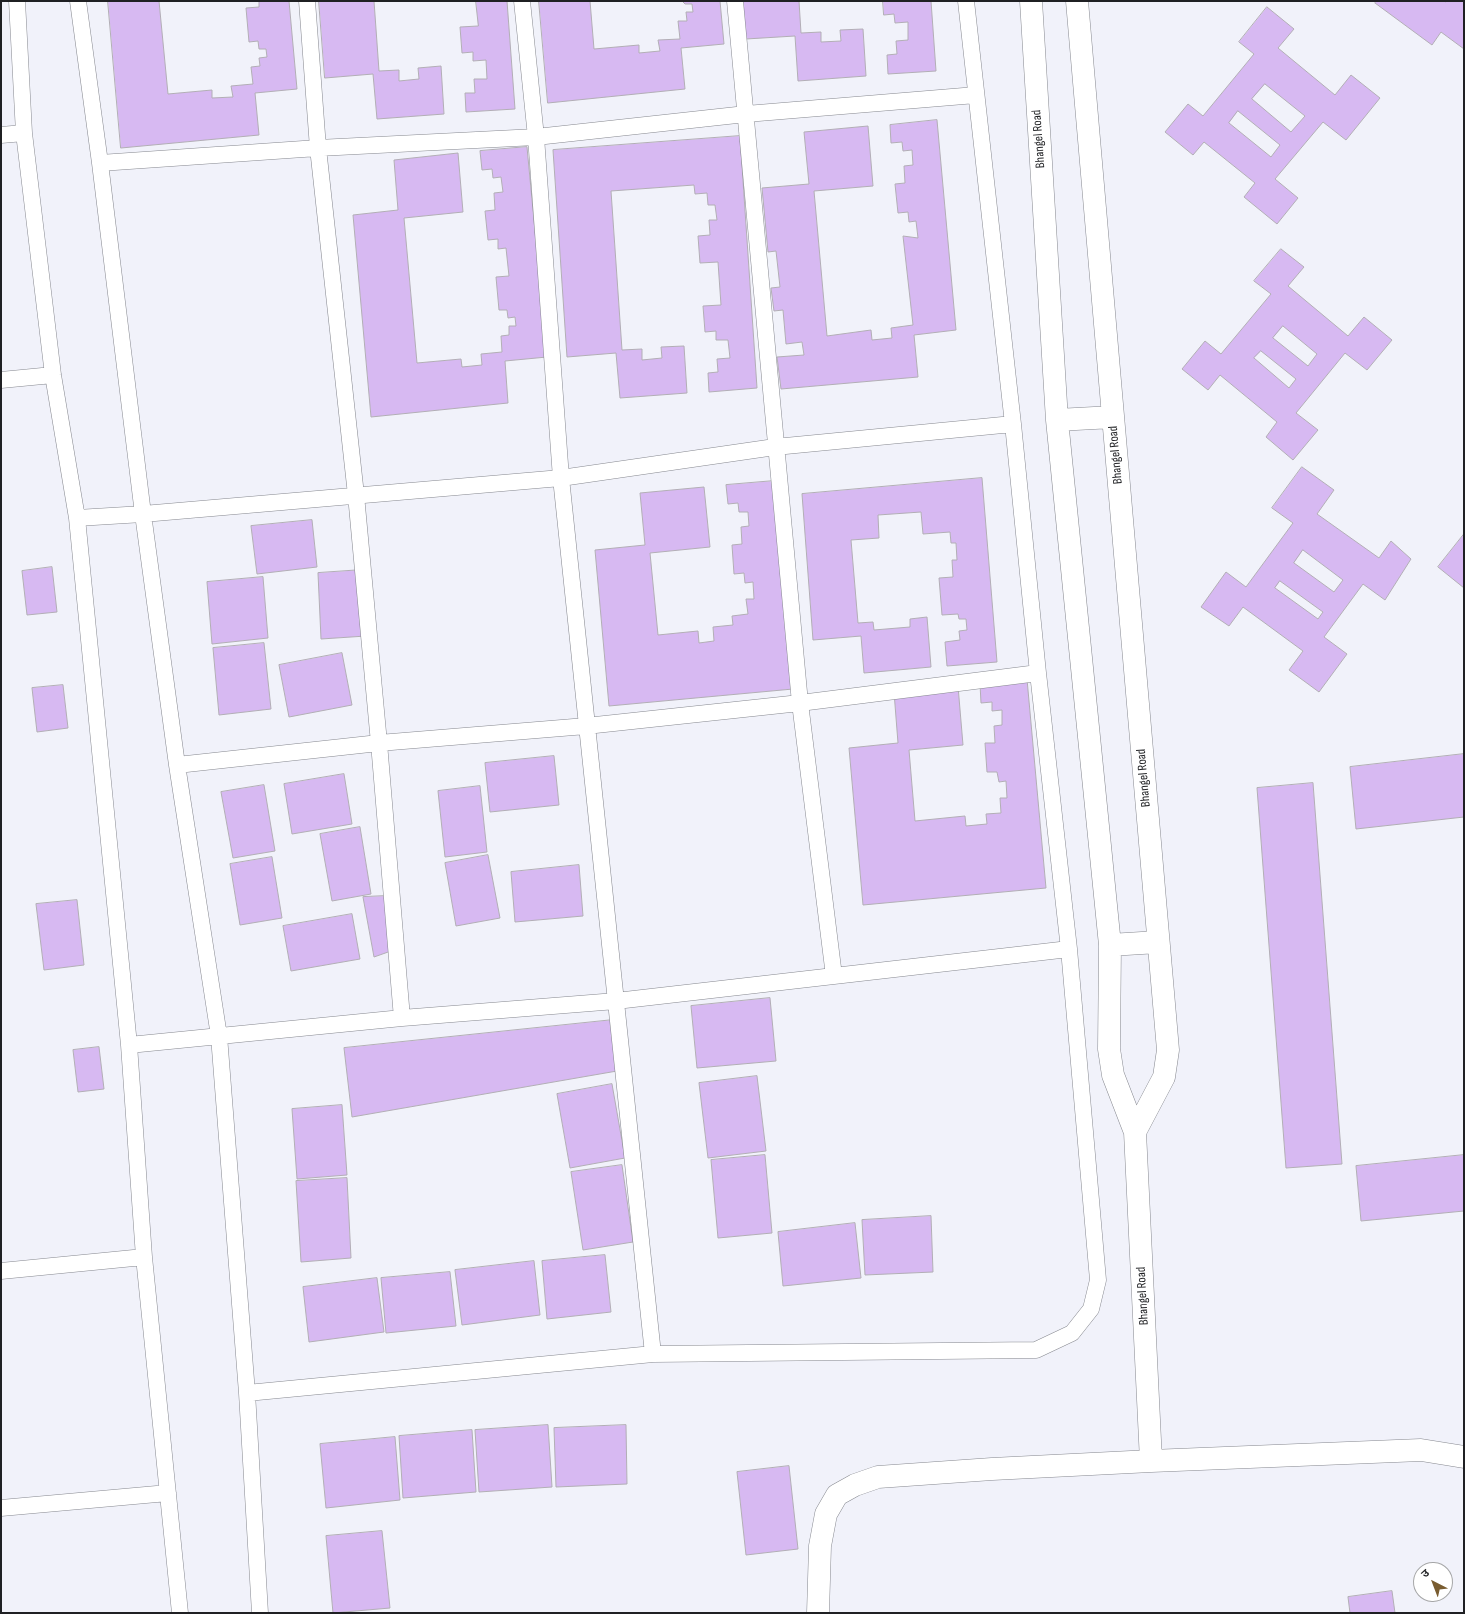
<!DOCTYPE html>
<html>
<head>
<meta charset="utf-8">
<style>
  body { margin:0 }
  #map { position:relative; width:1465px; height:1614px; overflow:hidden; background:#f1f2fa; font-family:"Sofia Sans Condensed","Noto Sans Devanagari",sans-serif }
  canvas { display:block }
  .frame { position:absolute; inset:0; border:2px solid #1f2023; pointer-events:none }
  .north { position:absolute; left:1413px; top:1562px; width:40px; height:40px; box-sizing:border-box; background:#fff; border:1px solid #a5a6a7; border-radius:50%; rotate:318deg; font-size:11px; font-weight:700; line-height:16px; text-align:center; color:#1f2023 }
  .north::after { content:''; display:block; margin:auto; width:14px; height:18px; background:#795c30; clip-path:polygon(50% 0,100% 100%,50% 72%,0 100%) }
</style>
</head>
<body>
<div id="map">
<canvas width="1465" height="1614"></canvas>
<div class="frame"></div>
<div class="north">उ</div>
</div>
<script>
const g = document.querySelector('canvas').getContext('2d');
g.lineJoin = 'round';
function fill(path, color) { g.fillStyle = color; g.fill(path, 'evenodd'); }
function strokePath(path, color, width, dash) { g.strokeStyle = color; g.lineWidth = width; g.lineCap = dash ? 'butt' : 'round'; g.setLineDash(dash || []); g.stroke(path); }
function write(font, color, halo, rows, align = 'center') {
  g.font = font + ' "Sofia Sans Condensed",sans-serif'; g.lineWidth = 3.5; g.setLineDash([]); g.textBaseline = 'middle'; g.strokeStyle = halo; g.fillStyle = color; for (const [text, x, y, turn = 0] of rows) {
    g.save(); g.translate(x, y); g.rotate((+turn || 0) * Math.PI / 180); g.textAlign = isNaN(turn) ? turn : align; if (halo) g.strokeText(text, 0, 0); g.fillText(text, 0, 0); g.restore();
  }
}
const building = new Path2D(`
  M108 1H159L168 94 212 90V98L233 97 231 86 253 84 251 67 260 66 259 58 267 57 266 49H259L258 41 249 42 246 8 259 7V1H289L297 89 255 93 259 135 121 148Z
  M319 1H374L379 71 399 70V81L419 79 418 68 441 66 444 114 377 119 373 74 325 78Z
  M476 1H507L515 109 466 112 465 93H475L474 79H487L486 60 473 61V52L462 53 460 27 478 26Z
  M539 1H590L594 49 639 45V53L660 51 658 40 680 39 678 21H687L686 12H693L692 4H685L682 1H720L724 44 681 48 685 89 548 103Z
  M743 1H799L801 33 821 32V42L841 41 840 30 863 29 866 76 798 81 795 36 746 39Z
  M883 1H931L936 71 888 74 887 55 897 54 896 41 908 40V22L895 23 894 14 884 15Z
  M1377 1H1444L1446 2 1447 1H1464V49L1441 32 1432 45 1375 3Z
  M1267 7 1294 29 1278 48 1335 95 1351 75 1380 98 1346 140 1323 122 1275 179 1298 198 1277 224 1244 197 1255 183 1204 142 1193 155 1165 132 1188 104 1203 116 1254 54 1239 42ZM1265 84 1305 116 1291 132 1252 99ZM1238 111 1280 145 1271 157 1229 123Z
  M937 120 956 330 914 335 918 377 781 389 777 357 804 355 802 342 786 344 783 310 774 311 771 288 780 287 776 251 768 252 762 188 809 184 804 132 868 126 873 186 814 191 827 336 871 330 872 340 892 338 891 328 913 325 903 236 918 238 916 221 909 222 908 212 898 213 895 184 905 183 904 166 913 165 912 150 903 151 902 142 891 143 890 125Z
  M740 136 757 388 709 392 708 373 718 372 717 359 730 358 728 340H716V331L705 332 703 306 721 305 718 262 700 263 698 236 710 235 709 220H717L715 205H708L707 193 695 194 694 185 611 191 622 350 642 349V360L662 358 661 347 684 346 687 393 620 398 616 353 567 357 553 150Z
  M527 147 547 357 505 361 508 403 371 417 353 215 398 210 394 160 458 153 463 212 404 218 417 363 461 359 462 367 482 365 481 354 502 352 501 336 509 335V326H516L515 317 508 318 507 310H499L496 277 509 276 506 248 498 249V239L488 240 485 211 495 210 494 193 503 192 501 177 493 178 492 169 482 170 480 151Z
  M1281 249 1304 267 1288 286 1348 336 1364 317 1392 340 1367 370 1345 353 1296 413 1318 430 1293 460 1266 437 1277 422 1220 375 1208 390 1182 369 1205 341 1221 354 1271 294 1254 281ZM1283 326 1317 354 1308 366 1273 338ZM1261 351 1296 379 1289 388 1254 358Z
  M1302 467 1334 490 1317 514 1379 558 1391 541 1411 559 1385 600 1363 584 1324 637 1347 654 1319 692 1289 670 1303 651 1243 607 1229 626 1201 607 1226 572 1246 587 1293 523 1272 508ZM1303 550 1343 580 1334 592 1294 563ZM1280 581 1323 612 1318 619 1275 588Z
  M982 478 997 662 947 666 945 642 960 640 959 631 967 630 966 619H959L958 614 942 615 939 578 953 577 952 560H957L956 543H951L950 532 923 534 921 512 878 515 879 538 851 540 858 623 873 622 874 630 910 627V619L927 617 931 667 864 673 861 636 813 640 802 494Z
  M774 481 793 689 609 706 595 550 645 545 640 493 704 487 710 547 650 553 658 635 698 631 699 643 714 641 713 627 733 625 732 616 748 614 746 599H754L753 582 745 583 744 573 734 574 732 545 742 544 741 527 749 526 748 512H739L738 503 728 504 726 485Z
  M312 520 317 567 257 574 251 526Z
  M1464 534V588L1438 567Z
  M52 567 57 612 27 615 22 571Z
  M362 570 366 636 321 639 318 573Z
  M263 577 268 638 212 644 207 582Z
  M264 643 271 709 219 715 213 648Z
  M342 653 352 705 289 717 279 665Z
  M1027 679 1046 888 863 905 849 748 898 743 894 692 958 686 963 745 909 750 915 821 965 816 966 826 987 824 986 814 1001 813 1000 798H1007L1006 781 999 782 997 772H987L985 743H995L994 726 1002 725V710L992 711V702L981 703 980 684Z
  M63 685 68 728 37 732 32 688Z
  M1464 754V817L1356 829 1350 767Z
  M554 756 559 805 490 812 485 763Z
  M344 774 352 824 292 834 284 784Z
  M1313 783 1342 1164 1286 1168 1257 788Z
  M264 785 275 851 233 858 221 792Z
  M480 786 487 852 445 857 438 791Z
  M360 827 371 894 332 901 320 834Z
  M488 855 500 918 456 926 445 863Z
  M272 857 282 918 240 925 230 864Z
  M579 865 583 916 515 922 511 872Z
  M386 896 391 951 374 957 363 897Z
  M77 900 84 965 44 970 36 904Z
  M352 914 360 959 291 971 283 926Z
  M770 998 776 1061 697 1068 691 1006Z
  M613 1020 617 1071 352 1117 344 1048Z
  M99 1047 104 1089 78 1092 73 1050Z
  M757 1076 766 1151 708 1158 699 1083Z
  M612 1084 625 1158 570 1168 557 1094Z
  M342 1105 347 1175 297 1179 292 1109Z
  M765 1155 772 1233 718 1238 711 1160Z
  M1464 1155V1211L1361 1221 1356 1166Z
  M622 1165 633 1242 583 1250 571 1172Z
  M347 1178 351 1258 301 1262 296 1181Z
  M931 1216 933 1272 865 1275 862 1220Z
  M855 1223 861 1278 783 1286 778 1232Z
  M605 1255 611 1312 547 1319 542 1261Z
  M534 1261 540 1315 462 1325 455 1270Z
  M450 1272 456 1326 386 1333 381 1278Z
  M377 1278 384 1332 309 1342 303 1287Z
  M548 1425 552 1487 479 1492 475 1430Z
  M626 1425 627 1484 556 1487 554 1428Z
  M472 1430 476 1492 403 1498 399 1436Z
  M395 1437 400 1500 326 1508 320 1444Z
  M789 1466 798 1549 746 1555 737 1472Z
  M382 1531 390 1608 333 1613 326 1536Z
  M1392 1591 1395 1613H1350L1348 1597Z`);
fill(building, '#d7b9f2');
strokePath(building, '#b2aeb5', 1);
const service = new Path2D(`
  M17 1 24 133 53 375 77 518 129 1045 144 1257 180 1613
  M78 1 100 163 143 514 177 765 219 1036 247 1393 260 1613
  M307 1 318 148 356 495 379 743 402 1018
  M522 1 536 137 561 478 653 1354
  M735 1 800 703 834 976
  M1 135 24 133
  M100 163 318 148 536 137 746 114 976 95
  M1 380 53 375
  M77 518 143 514 561 478 775 447 1013 424
  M177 765 379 743 586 726 800 703 1038 673
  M129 1045 402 1018 616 1001 1069 949
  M1 1271 144 1257
  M247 1393 653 1354 1036 1350 1072 1333 1091 1309 1098 1280 1069 949 1038 673 1013 424 966 1
  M1 1508 168 1493`);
const tertiary = new Path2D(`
  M1031 1 1057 420 1110 945 1109 1049 1113 1075 1135 1132 1151 1461
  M1077 1 1168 1050 1164 1077 1135 1132
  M1057 420 1113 417
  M1110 945 1158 942
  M818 1613 820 1546 826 1514 837 1495 855 1485 878 1477 992 1469 1151 1461 1421 1450 1464 1457`);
strokePath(service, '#86888f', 17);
strokePath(tertiary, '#86888f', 23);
strokePath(service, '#fff', 16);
strokePath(tertiary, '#fff', 22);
write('13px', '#1f2023', '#fff', [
  ["Bhangel Road",1039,139,-94],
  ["Bhangel Road",1116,455,-95],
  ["Bhangel Road",1144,778,-95],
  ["Bhangel Road",1143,1296,-93]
]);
</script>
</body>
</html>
